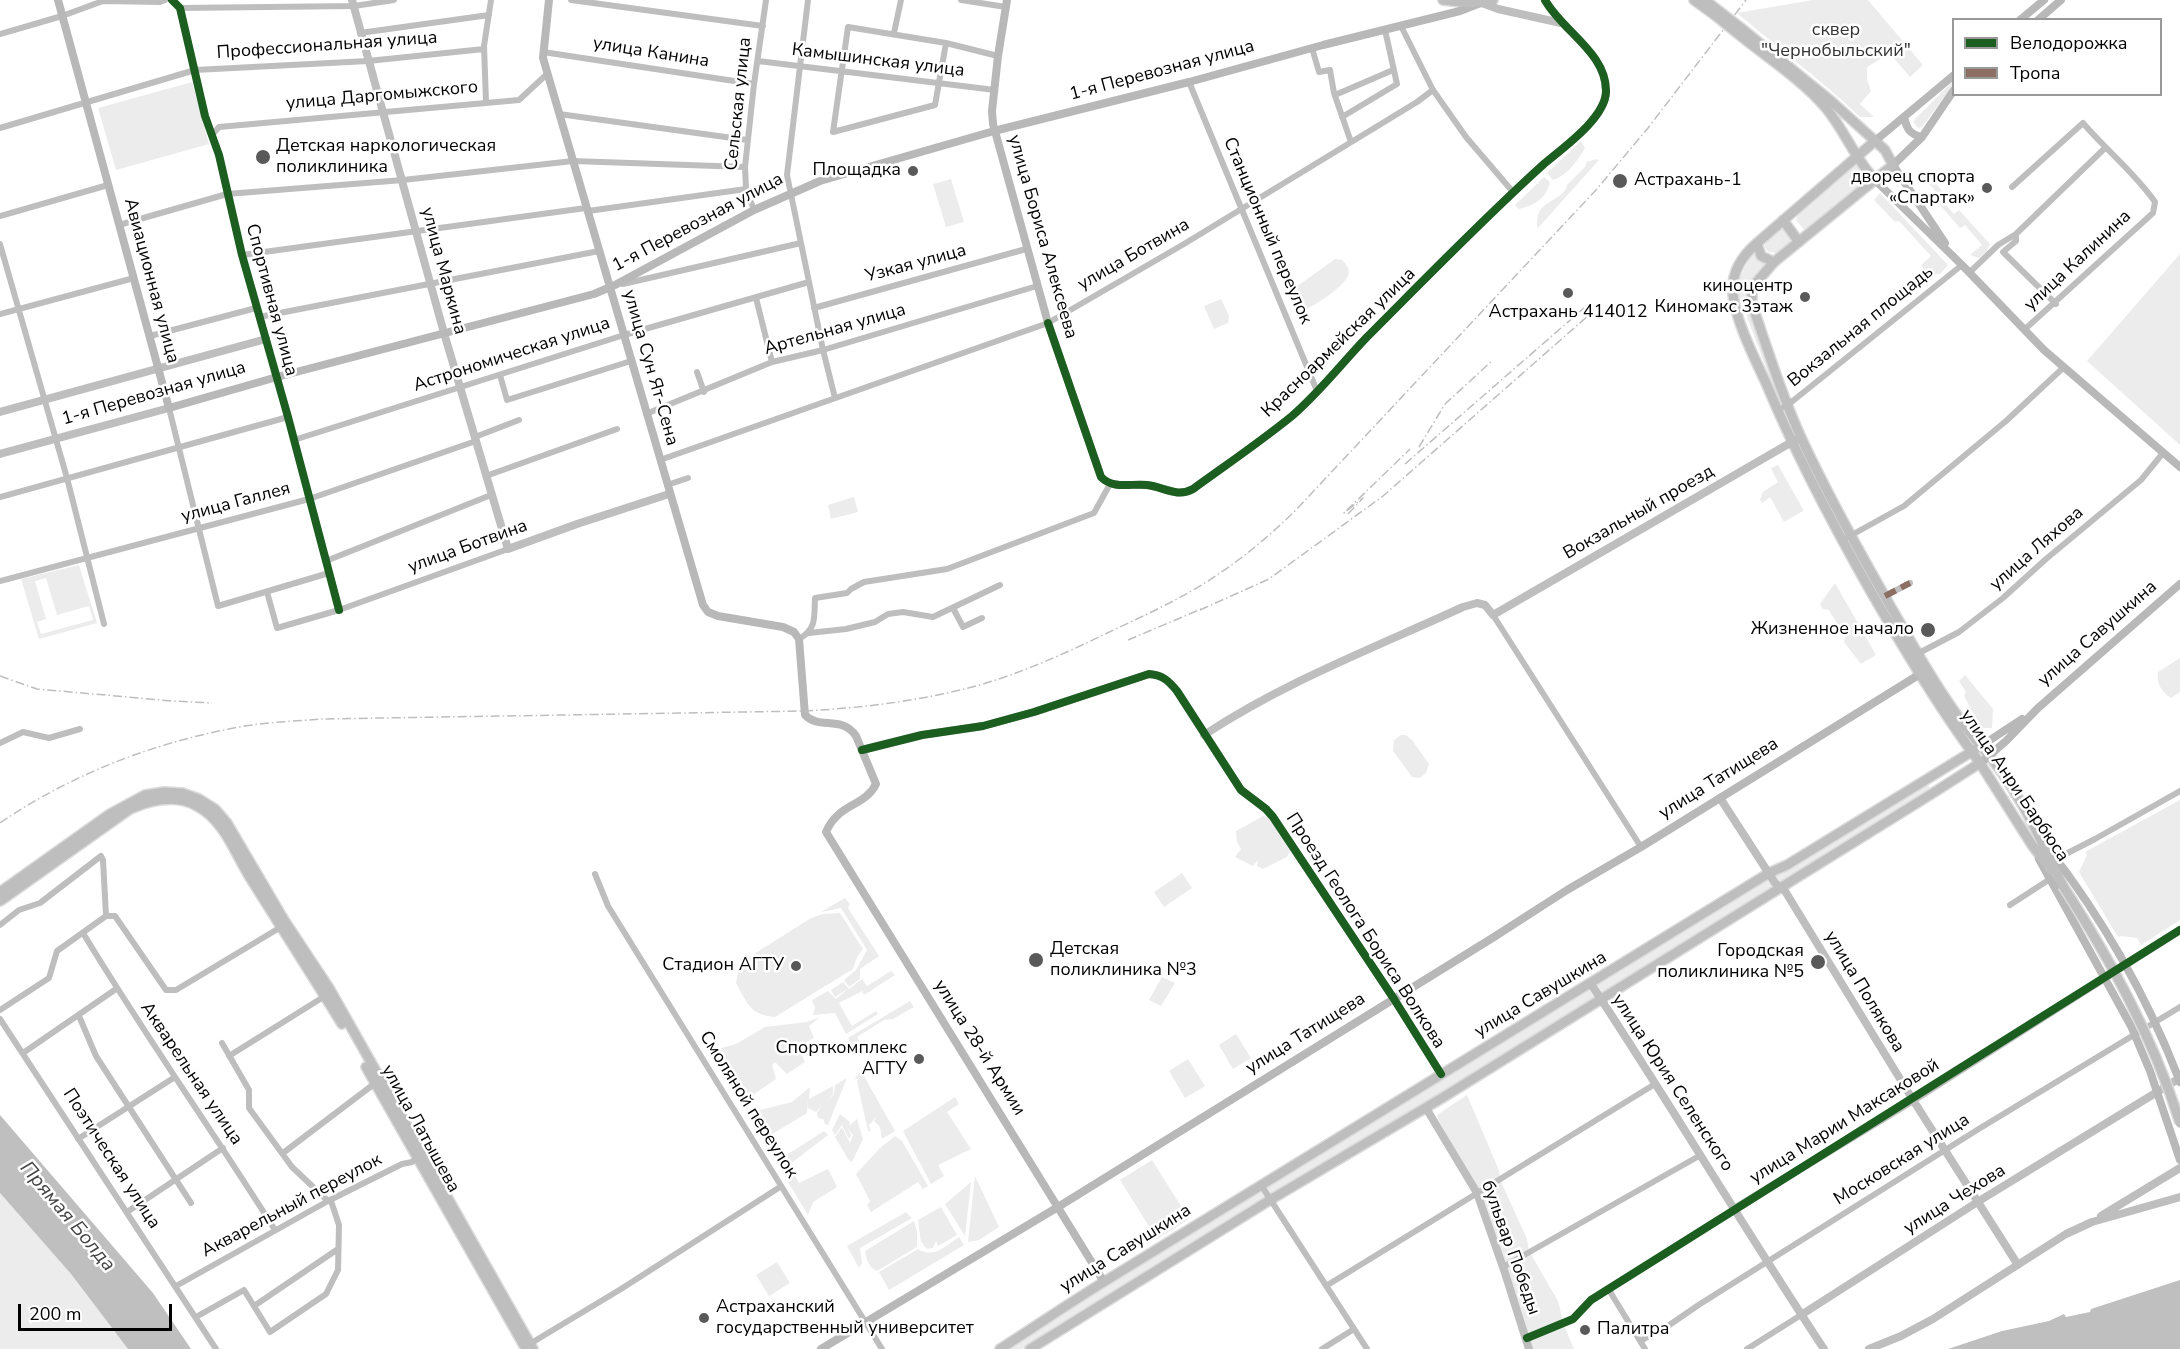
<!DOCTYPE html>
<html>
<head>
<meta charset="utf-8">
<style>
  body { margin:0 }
  #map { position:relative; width:2180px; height:1349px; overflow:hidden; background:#fff; font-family:"Nunito Sans",sans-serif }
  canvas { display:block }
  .legend { position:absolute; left:1952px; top:18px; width:210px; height:78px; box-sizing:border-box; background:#fff; border:2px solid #999; margin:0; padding:8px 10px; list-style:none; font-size:18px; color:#000 }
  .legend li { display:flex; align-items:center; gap:12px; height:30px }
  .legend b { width:30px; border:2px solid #999 }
  .scale { position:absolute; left:18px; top:1304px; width:154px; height:27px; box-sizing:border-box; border:3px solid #000; border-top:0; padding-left:8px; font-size:18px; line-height:21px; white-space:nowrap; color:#000; -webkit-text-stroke:4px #fff; paint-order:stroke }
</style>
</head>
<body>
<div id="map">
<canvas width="2180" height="1349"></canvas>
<ul class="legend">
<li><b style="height:8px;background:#1b5e20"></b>Велодорожка</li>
<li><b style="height:8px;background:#8d6e63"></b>Тропа</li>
</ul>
<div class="scale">200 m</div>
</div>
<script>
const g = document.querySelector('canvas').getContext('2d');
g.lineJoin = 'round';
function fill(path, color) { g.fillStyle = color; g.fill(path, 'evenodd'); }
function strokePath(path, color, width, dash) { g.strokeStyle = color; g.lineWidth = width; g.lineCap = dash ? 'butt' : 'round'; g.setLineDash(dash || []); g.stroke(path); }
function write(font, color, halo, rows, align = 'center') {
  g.font = font + ' "Nunito Sans",sans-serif'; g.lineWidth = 5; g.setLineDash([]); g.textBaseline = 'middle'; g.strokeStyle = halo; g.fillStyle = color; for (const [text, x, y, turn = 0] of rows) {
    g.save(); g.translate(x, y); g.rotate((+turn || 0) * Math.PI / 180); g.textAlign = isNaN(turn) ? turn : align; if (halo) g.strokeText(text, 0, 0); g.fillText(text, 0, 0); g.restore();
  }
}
fill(new Path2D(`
  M1813 0H1868L1923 65 1910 77 1892 56 1882 58 1867 67V79L1871 91 1860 104 1874 117H1860C1821 80 1778 48 1737 13Z
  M1953 81V85L1922 127 1918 128 1913 122 1915 119Z
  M192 82 209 144 116 170 98 108Z
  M1581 141 1585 148C1578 160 1567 176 1553 180L1547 173Z
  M1597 159 1599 160 1538 228 1537 227C1537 223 1537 216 1539 212 1545 200 1565 198 1567 185L1586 166V162Z
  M1855 164 1870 181 1805 231 1796 220 1799 211Z
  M1925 171 1949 199 1944 203 1954 214 1959 210 1990 244 1987 251 1979 258 1970 255 1982 245 1965 225 1960 228 1933 197 1937 193 1921 174Z
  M1544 177 1550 182C1546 199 1534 206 1518 209L1515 205Z
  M951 179 964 222 946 227 933 184Z
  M1880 193 1948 265 1940 274 1928 275 1921 265 1931 256 1899 221 1895 222 1874 200Z
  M1781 228H1784L1792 238 1791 242 1777 253 1769 252 1765 248V242Z
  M1753 252 1765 266 1750 287 1781 396 1777 397 1739 296V279Z
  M2180 254V445L2087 361Z
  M1335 259 1342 260C1346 264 1349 267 1349 273 1348 284 1315 306 1304 310L1293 306 1291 295 1296 287Z
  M1221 299 1229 316 1228 323 1214 329 1204 306Z
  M1778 465 1803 509V511L1784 522 1770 497 1762 503 1760 500 1763 492 1778 482 1771 468Z
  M854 497 858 512 831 519 828 505Z
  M79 565 97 623 39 639 21 579ZM46 578 57 615 89 606 93 620 41 634 37 622 46 619 35 581Z
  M1835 583 1876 655 1861 664 1844 642 1845 637 1829 610 1823 609 1820 604Z
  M2180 658V692L2171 698C2161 692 2156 682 2158 672Z
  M1965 675 1993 709 1992 728H1981L1964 696 1966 692 1959 681Z
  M1401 735H1406L1412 740 1429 764 1426 773 1420 778 1412 777 1393 751 1394 740Z
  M1925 780 1933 793 1028 1349H1004Z
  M2180 800V920L2141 945 2137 938 2121 936 2118 937 2079 872 2087 855 2085 852Z
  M1263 816 1268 817 1269 821 1272 819 1291 849 1287 857 1263 869 1257 866 1258 860 1253 866 1235 857 1241 849 1237 842 1236 831Z
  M1182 873 1192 888 1164 907 1154 892Z
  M845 898 850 904 848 908 879 956 860 969V979L849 987 844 980 856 970 867 950 841 908 821 912Z
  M840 913 863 949 857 957 853 969 775 1017C750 1015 747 1003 736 983L740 963 811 918 823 914Z
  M891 971 895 975 864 995 862 991 839 1003 852 1026 876 1011 878 1014 846 1034 835 1013 813 1015 815 1008 812 1000 828 991 836 999 848 989 835 997 831 990 843 982 849 989 862 979 867 986Z
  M1162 977 1175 983 1161 1006 1149 1000Z
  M910 1001 914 1007 893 1019 884 1020 857 1037 867 1055H858L848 1038Z
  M820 1017 809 1026 814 1038 798 1046 805 1062 787 1074 775 1062 772 1065 776 1079 750 1097 747 1111 746 1104 737 1097 707 1049 708 1040 715 1050 736 1044 765 1027 807 1022Z
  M1236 1034 1251 1058 1233 1069 1219 1045Z
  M1188 1059 1205 1086 1185 1098 1169 1071Z
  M861 1071 895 1131 882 1139 880 1127 874 1121 877 1116 869 1125 871 1132 868 1131 857 1081 859 1078 856 1079 855 1078Z
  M847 1078 828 1125 825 1124 823 1119 818 1118 817 1113 822 1105 816 1112 808 1108V1100L807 1113 764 1139 748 1113 792 1102 810 1087 809 1099 833 1086V1094L826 1102 834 1094 835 1085Z
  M1467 1095 1498 1168 1502 1184 1527 1239 1529 1251 1558 1301 1564 1325 1574 1349H1533L1480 1194 1438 1119 1437 1115Z
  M955 1097 959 1104 947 1112 971 1149 938 1165 944 1176 931 1184 903 1131Z
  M840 1114 850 1122 849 1126 857 1119 863 1139 852 1162 848 1159 835 1137 842 1127 850 1143 853 1135 847 1127 851 1135 849 1139 842 1125 835 1135 832 1130Z
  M824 1131 828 1135 789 1165 799 1183 828 1169 837 1187 813 1202 808 1215 776 1162Z
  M895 1136 902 1141 928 1186 923 1189 918 1182 871 1212 867 1205 870 1201 856 1174 880 1148Z
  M1152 1160 1189 1219 1157 1239 1120 1180Z
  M975 1176 999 1227 979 1240 968 1242Z
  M971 1182 965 1236 945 1204Z
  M0 1193 71 1274 128 1349H0Z
  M941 1207 957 1235 938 1246 936 1241 933 1248 927 1249 924 1246 922 1242 921 1243 918 1220Z
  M906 1212 912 1218 860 1248 862 1263 859 1268 847 1246Z
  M914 1221 917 1231V1247L877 1271C868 1267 867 1260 865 1251Z
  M959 1237 964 1245 889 1290 879 1272 918 1249C934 1259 945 1246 959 1237Z
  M777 1262 790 1283 769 1296 756 1275Z`), '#ececec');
fill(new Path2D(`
  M0 1115 153 1293 191 1349H128L71 1274 0 1193Z
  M2180 1280V1349H1948L2002 1331 2049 1321 2064 1314 2066 1317 2090 1312 2091 1309Z`), '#bfbfbf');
const primary = new Path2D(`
  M1443 0 1469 3 1493 0
  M1694 0 1716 16
  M1705 0 1719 11
  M1741 28 1831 101 1885 150 1893 165 1774 262 1755 284 1752 289V304C1768 351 1783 399 1804 444 1831 501 1861 555 1892 609 1917 653 1948 708 1981 746
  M1737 33C1766 57 1801 79 1826 108 1845 131 1855 159 1875 180
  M1875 141 1757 243C1742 256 1731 273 1733 294 1735 320 1755 359 1766 383 1796 455 1832 523 1870 590 1904 649 1939 708 1980 763
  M1783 220 1799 242
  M1757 243 1761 256 1774 262`);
const trunk = new Path2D(`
  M0 892 110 814 145 795 164 792 182 793 199 799 215 809 227 823 284 920 329 988 533 1349
  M0 901 130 809C151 800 176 794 197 806 225 821 235 854 251 879 281 927 312 975 342 1024
  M366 1067 526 1349
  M1000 1349C1036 1326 1071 1302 1107 1280 1327 1143 1549 1010 1769 873L1787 865 1981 746C2017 786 2040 838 2063 886
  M1030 1349 1270 1200 1442 1098 1933 793 1980 763 2032 845 2051 870`);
strokePath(primary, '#dbdbdb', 12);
strokePath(trunk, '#dbdbdb', 12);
strokePath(new Path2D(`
  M172 0 180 8 205 116 219 155 242 255 288 417 339 610
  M571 0 763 26
  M808 0 787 175 823 350 835 398
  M961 0 1006 7
  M180 8 354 6 394 0
  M1401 26 1433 90 1466 137 1513 192
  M848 27 946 43 935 105 833 132Z
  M360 33 489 15
  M894 33 901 0
  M0 34 62 16 103 1 160 2 165 0
  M946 43 998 56
  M1312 48 1319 72 1330 70 1334 93 1351 142
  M543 52 754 84
  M758 61 995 90
  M1189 82 1317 391
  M1335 95 1393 70
  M486 102 484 46 491 0
  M559 114 747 140
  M1342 117 1397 84 1385 30
  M0 128 195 70 368 61 484 49
  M212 135 219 127 519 100 547 74
  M2012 187 2083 123C2106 150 2135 173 2155 202L2153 213 2024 330
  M754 210 746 189 745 167 754 84 766 0
  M588 211 746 189
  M0 216 108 185
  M119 225 227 194 403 180 573 161 745 167
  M2016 234V241L2003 252 2056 304
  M0 244 67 478 104 624
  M242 255 586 208
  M1969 273 1998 245 2016 234 2105 148
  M623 284 801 243
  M756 298 772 362
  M814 308 1026 249
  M0 314 134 278
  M259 317 599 251
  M150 336 256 308
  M697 372 704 392
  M500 375 507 400 631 361
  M1784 407 1794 400 1962 265
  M169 408 218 606 329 573
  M646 414 772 362 823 350 1037 286
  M475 437 519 420
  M294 440 624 335 809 282
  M660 460 1048 323 1184 244 1417 102 1433 90
  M486 476 617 429
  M667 485 688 478
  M0 497 288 417
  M1848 537 1904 506 2006 421 2063 368
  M326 561 491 495
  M0 581 309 499 476 441
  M267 592 277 628 339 610 508 549
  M1885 596 1910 583
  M953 608 963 627 982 618
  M1493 615 1641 847
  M809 633 846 629 875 622 888 614 903 612 933 617 1000 585
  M799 639C817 629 814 617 815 598L847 593 851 589 864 582 947 569 1094 513 1110 484
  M1919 653 1959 632 2003 598 2046 559 2141 480 2163 453
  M0 743 23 732 49 738 80 729
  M2056 859 2095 839 2180 791
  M595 874 608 906 882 1349
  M2010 905 2050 879
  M0 925 19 910 40 903 101 856 103 860 106 916
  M83 933C144 1034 212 1130 275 1230
  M0 1010 49 978 57 951 106 916H115L166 990H176L281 927
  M79 1016 96 1056 191 1203
  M0 1019 216 1349
  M222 1043 249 1090V1108L292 1167 328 1201
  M23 1053 116 989
  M229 1056 325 996
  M78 1139 175 1077
  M283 1153 378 1081
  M1261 1185 1367 1349
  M127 1212 223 1148
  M1503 1267 1699 1156
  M176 1286 328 1201 402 1164 412 1162 420 1155
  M1326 1286 1655 1084
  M1609 1290 1645 1349
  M254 1306 338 1249
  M196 1317 244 1290 270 1332 326 1294 338 1270 339 1225 331 1201
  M1527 1338 1573 1319 1591 1300 1736 1208
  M1641 1341 1658 1330 1665 1328 1700 1304 1977 1130 2180 1007
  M528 1345 621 1289 780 1187
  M1322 1349 1354 1329
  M1747 1349 1801 1315`), '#bebebe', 6);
strokePath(new Path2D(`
  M352 0 444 333 508 549 577 524 669 494
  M1482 3 1498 9 1561 23
  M1048 323 1101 477C1114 490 1131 483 1147 485 1164 487 1177 498 1193 489 1226 465 1260 442 1292 416 1320 392 1342 363 1367 337 1426 278 1485 217 1545 163 1564 147 1605 118 1606 92 1607 53 1562 31 1545 0
  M0 412 266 339
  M0 454 169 408
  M1204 735C1284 682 1376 647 1463 607L1477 603 1485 605 1493 615 1797 439
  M862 750 922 735 983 726 1034 712 1149 674C1162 675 1168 680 1177 691L1241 790 1266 809 1273 817 1394 999 1441 1074
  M1720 798 1775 883 1785 891 1913 1100 2018 1265
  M1591 984C1671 1105 1744 1228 1824 1349
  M1426 1108 1477 1193 1505 1273 1529 1349
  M1736 1208 1913 1100 2180 930
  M2101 1216 2180 1168
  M1801 1315 1979 1201 2180 1078
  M1869 1349 1901 1336 1933 1319 2066 1234 2092 1222 2180 1197`), '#bebebe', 8);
strokePath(new Path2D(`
  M58 0 169 408 277 377 594 294 615 285 754 210 820 181 994 131 1189 82 1323 45 1460 11 1478 4
  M549 0 543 58 703 605 708 612 718 616 783 627 794 632 799 639 805 715C819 730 842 715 856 736L876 784C865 807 838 803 826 832L1104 1282
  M1007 0 998 56 992 111 993 124 1048 323
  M2020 20 2044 0
  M2038 20 2061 0
  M1904 117C1907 129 1909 134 1922 137
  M1875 141 1954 75
  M1875 180 1962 265 2044 350 2180 467
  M1945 243 1893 165 1922 137 1954 90
  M1981 746 2022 719
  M1984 760 2006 741 2038 708 2180 584
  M2048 848C2103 919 2148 998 2180 1082
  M2039 859 2131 1026 2150 1071 2180 1160
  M821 1349 1058 1207 1494 937 1567 890 1641 847 1925 671`), '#b8b8b8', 8);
strokePath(primary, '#bebebe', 9);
strokePath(trunk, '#bebebe', 9);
strokePath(new Path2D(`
  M1419 447 1445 404 1493 360
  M1405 464 1584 308
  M1348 514 1363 498 1344 513 1410 449
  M1200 610 1269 579 1383 496 1589 315
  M1128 640 1206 607
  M0 676 37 689 172 701 212 703
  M0 823C73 773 158 741 245 726 271 722 297 721 322 719L804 711C862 708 920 701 976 686 1019 674 1062 655 1103 635 1143 616 1184 598 1220 573 1247 555 1271 534 1294 512L1596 190 1648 128 1746 0`), '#bebebe', 1.5, [9, 3, 1.5, 3]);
const primaryBridge = new Path2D(`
  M1719 11 1741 28
  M1716 16 1737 33`);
const trunkBridge = new Path2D(`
  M2063 886C2111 961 2153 1037 2180 1123`);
strokePath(primaryBridge, '#dbdbdb', 12, []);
strokePath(trunkBridge, '#dbdbdb', 12, []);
strokePath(primaryBridge, '#bebebe', 9);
strokePath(trunkBridge, '#bebebe', 9);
strokePath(new Path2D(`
  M1885 596 1910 583`), '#8d6e63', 6, [12, 6]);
strokePath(new Path2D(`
  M172 0 180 8 205 116 219 155 242 255 288 417 339 610
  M1048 323 1101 477C1114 490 1131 483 1147 485 1164 487 1177 498 1193 489 1226 465 1260 442 1292 416 1320 392 1342 363 1367 337 1426 278 1485 217 1545 163 1564 147 1605 118 1606 92 1607 53 1562 31 1545 0
  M862 750 922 735 983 726 1034 712 1149 674C1162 675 1168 680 1177 691L1241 790 1266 809 1273 817 1394 999 1441 1074
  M1527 1338 1573 1319 1591 1300 2180 930`), '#1b5e20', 8);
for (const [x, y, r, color] of [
  [263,157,8,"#595959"],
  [913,171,6,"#595959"],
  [1620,181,8,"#595959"],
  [1987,188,6,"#595959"],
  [1568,293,6,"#595959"],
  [1805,297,6,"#595959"],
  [1928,630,8,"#595959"],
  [1036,960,8,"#595959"],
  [1818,962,8,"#595959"],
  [796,966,6,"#595959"],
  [919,1059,6,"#595959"],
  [704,1318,6,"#595959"],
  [1585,1330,6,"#595959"]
]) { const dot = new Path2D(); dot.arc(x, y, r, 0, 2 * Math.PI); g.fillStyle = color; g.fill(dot); strokePath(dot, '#fff', 2); }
write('18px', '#333', '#fff', [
  ["сквер",1836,31],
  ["\"Чернобыльский\"",1836,52]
]);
write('18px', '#000', '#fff', [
  ["Профессиональная улица",327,46,-4],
  ["улица Канина",651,53,9],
  ["Камышинская улица",878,61,7],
  ["1-я Перевозная улица",1162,71,-15],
  ["улица Даргомыжского",382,96,-5],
  ["Сельская улица",739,104,-84],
  ["1-я Перевозная улица",698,223,-28],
  ["Станционный переулок",1267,231,67],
  ["улица Бориса Алексеева",1042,237,74],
  ["улица Ботвина",1134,255,-30],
  ["улица Калинина",2078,261,-43],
  ["Узкая улица",916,264,-15],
  ["улица Маркина",443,271,75],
  ["Авиационная улица",151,281,75],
  ["Спортивная улица",271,300,75],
  ["Вокзальная площадь",1861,327,-39],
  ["Артельная улица",835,330,-16],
  ["Красноармейская улица",1339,343,-44],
  ["Астрономическая улица",512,355,-18],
  ["улица Сун Ят-Сена",650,368,74],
  ["1-я Перевозная улица",154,394,-16],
  ["улица Галлея",236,503,-15],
  ["Вокзальный проезд",1639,513,-30],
  ["улица Ботвина",468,547,-20],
  ["улица Ляхова",2037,549,-41],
  ["улица Савушкина",2098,634,-41],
  ["улица Татищева",1719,779,-32],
  ["улица Анри Барбюса",2014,786,56],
  ["Проезд Геолога Бориса Волкова",1365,931,57],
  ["улица Полякова",1864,992,59],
  ["улица Савушкина",1541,995,-31],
  ["улица Татищева",1306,1034,-32],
  ["улица 28-й Армии",979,1048,58],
  ["Акварельная улица",191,1074,56],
  ["улица Юрия Селенского",1672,1083,57],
  ["Смоляной переулок",748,1105,58],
  ["улица Марии Максаковой",1845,1122,-32],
  ["улица Латышева",420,1129,61],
  ["Поэтическая улица",111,1159,57],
  ["Московская улица",1902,1160,-32],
  ["улица Чехова",1955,1200,-32],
  ["Акварельный переулок",292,1206,-28],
  ["бульвар Победы",1510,1248,70],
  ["улица Савушкина",1126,1249,-32]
]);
write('18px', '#000', '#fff', [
  ["Детская наркологическая",276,147,"left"],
  ["поликлиника",276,168,"left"],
  ["Площадка",901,171],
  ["дворец спорта",1975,178],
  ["«Спартак»",1975,199],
  ["Астрахань-1",1634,181,"left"],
  ["киноцентр",1793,287],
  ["Киномакс 3этаж",1793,308],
  ["Астрахань 414012",1568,313,"center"],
  ["Жизненное начало",1914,630],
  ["Детская",1050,950,"left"],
  ["поликлиника №3",1050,971,"left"],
  ["Городская",1804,952],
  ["поликлиника №5",1804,973],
  ["Стадион АГТУ",784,966],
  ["Спорткомплекс",907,1049],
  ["АГТУ",907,1070],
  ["Астраханский",716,1308,"left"],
  ["государственный университет",716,1329,"left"],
  ["Палитра",1597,1330,"left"]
], 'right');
write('italic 20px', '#444', '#fff', [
  ["Прямая Болда",67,1217,50]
]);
</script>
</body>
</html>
